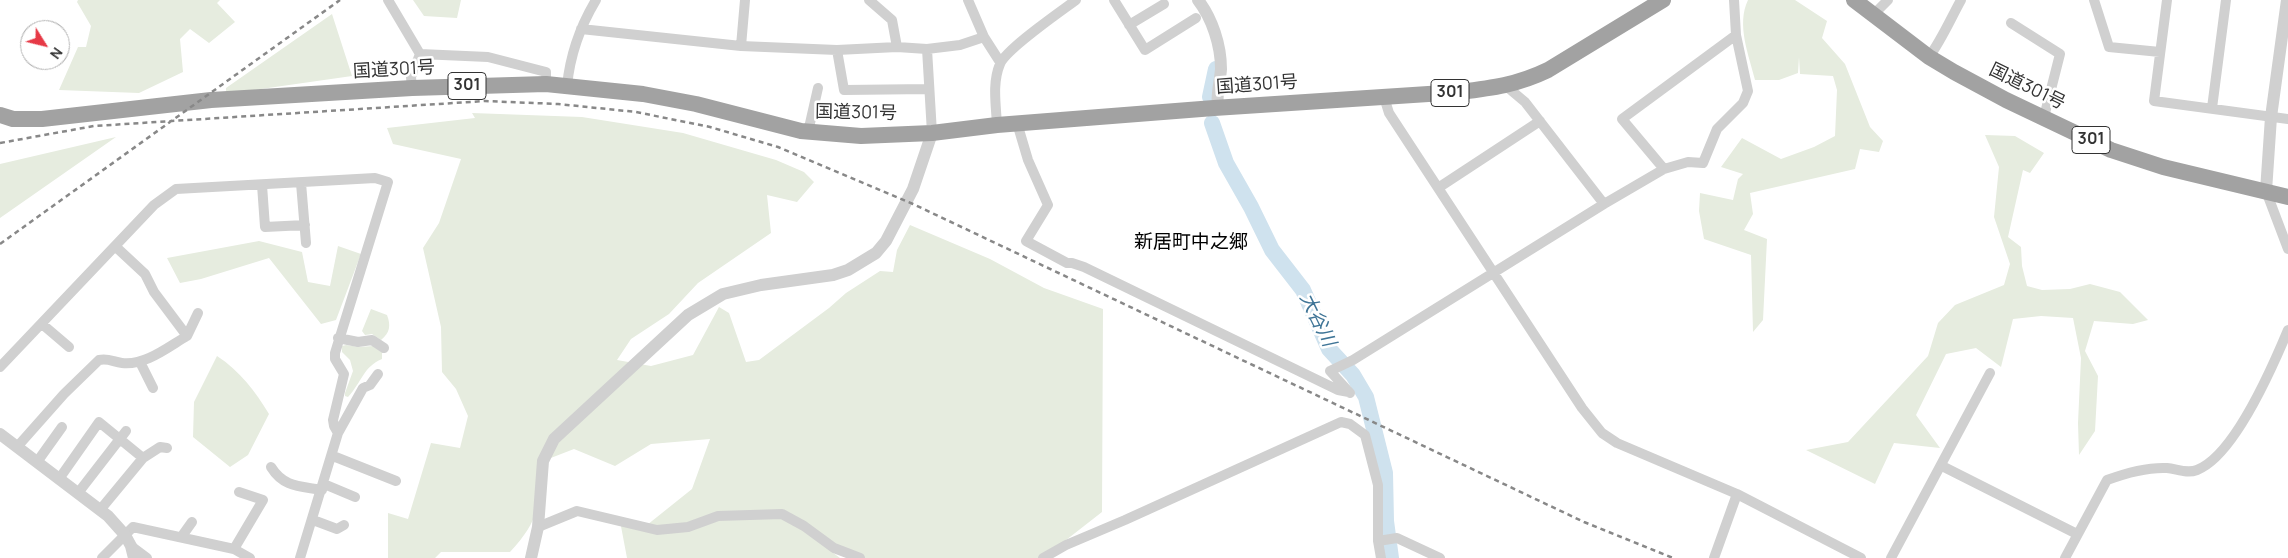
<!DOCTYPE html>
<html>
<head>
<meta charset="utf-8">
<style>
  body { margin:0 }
  #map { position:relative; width:2288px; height:558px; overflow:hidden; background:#fff; font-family:Manrope,sans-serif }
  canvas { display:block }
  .north { position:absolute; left:20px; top:20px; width:50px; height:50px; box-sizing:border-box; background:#fff; border:1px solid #adadad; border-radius:50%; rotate:126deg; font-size:14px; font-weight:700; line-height:20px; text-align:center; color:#333 }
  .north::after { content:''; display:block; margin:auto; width:18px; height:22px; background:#e63946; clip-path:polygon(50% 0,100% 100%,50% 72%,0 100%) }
</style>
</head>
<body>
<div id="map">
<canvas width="2288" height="558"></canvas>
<div class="north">N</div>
</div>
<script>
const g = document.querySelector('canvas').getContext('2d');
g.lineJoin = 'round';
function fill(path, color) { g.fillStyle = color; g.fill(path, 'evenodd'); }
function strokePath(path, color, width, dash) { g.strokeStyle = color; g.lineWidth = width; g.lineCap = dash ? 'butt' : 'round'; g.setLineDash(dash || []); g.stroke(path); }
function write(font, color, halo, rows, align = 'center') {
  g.font = font + ' Manrope,"Noto Sans JP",sans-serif'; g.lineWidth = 5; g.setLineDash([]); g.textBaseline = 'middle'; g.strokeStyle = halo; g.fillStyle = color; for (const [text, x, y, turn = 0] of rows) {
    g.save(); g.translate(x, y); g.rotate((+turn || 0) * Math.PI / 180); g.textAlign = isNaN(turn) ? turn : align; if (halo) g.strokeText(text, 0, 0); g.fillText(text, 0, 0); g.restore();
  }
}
fill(new Path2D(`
  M78 0H220L217 3 235 22 209 43 190 29 180 39 183 72 139 93 59 90 78 47H86L91 26 77 2Z
  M413 0H461L457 18 424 16Z
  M1748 0H1795L1827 21 1822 38 1845 64 1870 127 1883 141 1879 152 1860 149 1855 169 1750 193 1753 214 1744 230 1767 239 1763 320 1753 332 1751 255 1704 239 1699 211 1700 193 1733 200 1738 179 1743 174 1721 167 1742 138 1781 159 1814 147 1835 136 1837 90 1833 76 1800 74 1799 57 1798 73 1779 80H1755C1749 55 1736 25 1748 0Z
  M332 14 352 76 226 94V88Z
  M472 113 582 117 683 133 776 160 804 172 814 182 797 202 767 195 771 233 698 283 669 314 631 339 617 360 651 366 693 355 719 307 729 313 746 362 759 360 829 308 846 293 880 271 893 272 897 250 910 225 990 259 1044 288 1103 309 1102 512 1043 558H860L795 524 840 558H627L620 521 647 525 692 489 710 439 651 444 615 466 574 449 543 461C540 503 540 520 510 552H441L435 558H388V513L408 519 431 443 460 448 468 416 456 389 442 372 441 327 423 248 439 223 461 159 393 144 387 128 475 118Z
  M1985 135 2015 136 2044 153 2030 173 2023 170 2008 237 2021 247 2022 266 2027 286 2042 290 2070 289 2090 284 2120 292 2148 320 2133 324 2094 321 2085 351 2098 376 2095 431 2079 455 2078 423 2081 358 2073 318 2041 316 2013 319 2001 367 1976 348 1946 354 1916 415 1940 448 1894 443 1875 484 1806 450 1848 442 1928 356 1938 323 1955 305 2004 285 2010 264 1994 217 1999 167Z
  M116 137 0 218V164Z
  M259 241 302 252 308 282 330 286 338 246 361 254 336 320 321 324 269 258 201 279 180 283 167 258Z
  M371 309 387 315C391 325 390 333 381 340L372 334 365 335 362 331Z
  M346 345 359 347 373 346 382 352V359C363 367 362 382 348 397L345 396V393L353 371 350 360 342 352V346Z
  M217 356C240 371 255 391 269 414L248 455 230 467 193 437 194 402Z`), '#e6ecdf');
strokePath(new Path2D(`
  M1210 97 1216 69
  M1212 123 1226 163 1251 207 1272 250 1303 290 1329 349 1353 375 1366 397 1385 473 1386 521 1391 558`), '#cfe2ee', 16);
strokePath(new Path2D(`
  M388 0 420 54 411 77 412 88
  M869 0 892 20 897 47
  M968 0 984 37 1000 62
  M1114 0 1145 50 1196 18
  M2094 0 2109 47 2160 52
  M2167 0 2154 101 2288 119
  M1873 15 1888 0
  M2011 23 2060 54 2044 117
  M1129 25 1164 4
  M581 29 741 46 837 50 897 47 927 49 960 45 984 37
  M741 46 745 0
  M927 49 932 133
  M837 50 844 90 929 89
  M420 54 488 57 546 72V84
  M1929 57C1942 39 1950 20 1961 0
  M567 86C570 56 581 25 596 0
  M1506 86 1525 102 1604 204
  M1384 97 1389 113 1582 408 1602 433 1617 443 1737 494 1861 558
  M2212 108 2226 0
  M1017 123 1028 160 1048 205 1026 241 1067 263H1072L1084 267 1338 390 1349 392
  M997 125C996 105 992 83 1000 64 1006 49 1060 12 1076 0
  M808 132 818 88
  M1664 169 1622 119 1736 35
  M301 183 306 243
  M262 185 265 227 305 225
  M1438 188 1540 121
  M2266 191 2288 249
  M42 324 69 347
  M187 336 198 313
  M338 338 358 342 372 340 384 348
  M140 362 153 388
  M0 367 154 205 176 189 375 178 388 182 335 353V359L344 374 333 420 334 426 338 433
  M1350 393 1330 371 1353 360 1604 204 1664 169 1688 162 1703 163 1717 129 1743 103 1748 91 1736 35 1734 0
  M17 447 64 394 99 360C109 358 113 362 122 363 145 366 168 347 187 336L154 292 145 274 116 247
  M333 456 396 481
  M37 462 62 427
  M1942 466 2077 534
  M271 467C284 488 301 486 322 490
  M59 479 99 422 143 458
  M324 484 355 497
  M78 493 126 431
  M100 510 143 458 160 447 167 448
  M313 520 337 529 344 525
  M538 527 577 511 657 530 688 527 718 516 782 514 804 526 834 548 860 558
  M182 536 192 522
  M1378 541 1397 538 1440 558
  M131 546 147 558
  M234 549 263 500 239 492
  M102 558 133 527 234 549 250 558
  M300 558 338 433 363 388 370 385 378 374
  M1043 558 1066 545 1125 520 1341 422 1350 424 1365 435 1378 485V541L1381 558
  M1714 558 1737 494
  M1891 558 1990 373
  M2065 558 2107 480C2126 473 2146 467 2167 468 2177 469 2187 474 2197 470 2234 456 2273 366 2288 330`), '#d0d0d0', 10);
strokePath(new Path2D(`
  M1198 0C1212 18 1221 45 1221 69 1220 83 1216 94 1218 108
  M2266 191 2271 117 2287 0
  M0 434 108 516 125 535 131 546 134 558
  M531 558 538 527 543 461 554 439 688 315 723 294 761 285 833 275 848 270 876 253 886 241 913 189 932 133`), '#d0d0d0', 12);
strokePath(new Path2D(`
  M1854 0 1929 57 1954 72 2006 100 2111 150 2163 167 2288 197
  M0 115 13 119H42L211 100 412 88 546 84 643 94 696 104 801 131 861 136 932 133 997 125 1214 108 1459 92C1492 88 1517 85 1548 70L1663 0`), '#a2a2a2', 16);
strokePath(new Path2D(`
  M0 143 94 126 485 101 558 104 636 112 710 127 778 147 913 204 1584 522 1673 558
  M0 244 340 0`), '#888', 2.5, [5, 4]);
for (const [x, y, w] of [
  [467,86,38],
  [1450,93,38],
  [2091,140,38]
]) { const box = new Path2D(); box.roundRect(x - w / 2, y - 13.5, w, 27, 4); g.fillStyle = '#fff'; g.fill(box); strokePath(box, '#333', 1); }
write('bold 16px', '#333', null, [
  ["301",467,86],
  ["301",1450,93],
  ["301",2091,140]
]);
write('18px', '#333', '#fff', [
  ["国道301号",394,70,-3],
  ["国道301号",1257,85,-4],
  ["国道301号",2027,87,26],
  ["国道301号",856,113,1]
]);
write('19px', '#000', '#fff', [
  ["新居町中之郷",1191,243]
]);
write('italic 19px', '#3f7597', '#fff', [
  ["大谷川",1317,320,64]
]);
</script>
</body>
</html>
